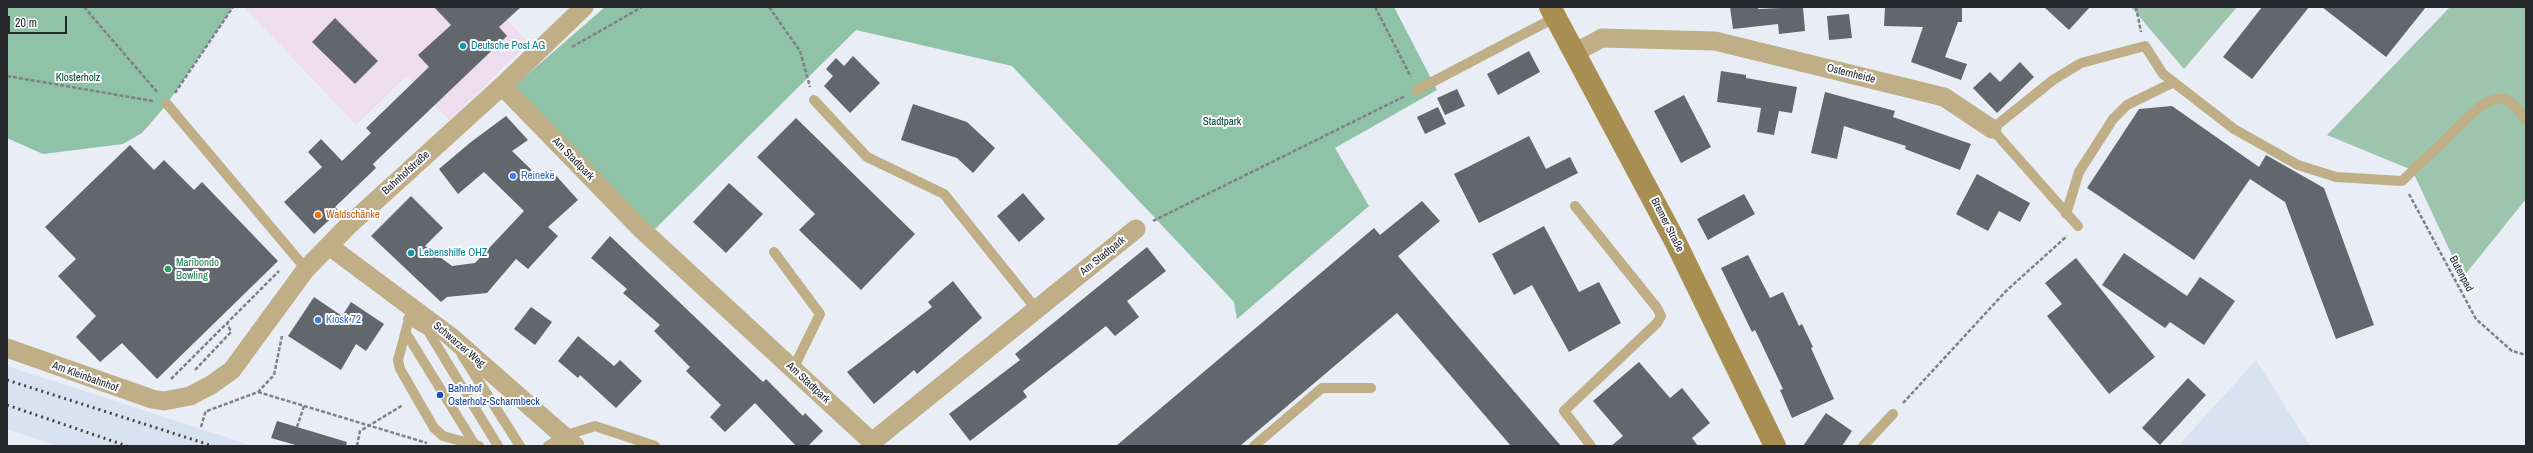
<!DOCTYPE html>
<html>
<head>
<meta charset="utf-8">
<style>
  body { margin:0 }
  #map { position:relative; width:2533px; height:453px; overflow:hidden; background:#e9edf5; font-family:"Archivo Narrow",sans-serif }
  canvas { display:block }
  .frame { position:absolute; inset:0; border:8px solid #27282b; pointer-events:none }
  .scale { position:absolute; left:8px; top:16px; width:59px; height:18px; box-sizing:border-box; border:2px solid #27282b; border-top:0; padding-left:5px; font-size:12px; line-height:14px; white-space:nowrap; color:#27282b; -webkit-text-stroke:3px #f9fbfe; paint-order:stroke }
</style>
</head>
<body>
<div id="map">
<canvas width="2533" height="453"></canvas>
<div class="frame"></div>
<div class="scale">20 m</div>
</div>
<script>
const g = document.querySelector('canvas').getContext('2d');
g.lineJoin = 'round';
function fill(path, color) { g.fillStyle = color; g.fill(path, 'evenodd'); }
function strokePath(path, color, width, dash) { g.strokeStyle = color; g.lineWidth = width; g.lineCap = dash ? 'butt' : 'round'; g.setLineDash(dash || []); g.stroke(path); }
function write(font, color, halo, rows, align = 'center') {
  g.font = font + ' "Archivo Narrow",sans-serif'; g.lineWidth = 4; g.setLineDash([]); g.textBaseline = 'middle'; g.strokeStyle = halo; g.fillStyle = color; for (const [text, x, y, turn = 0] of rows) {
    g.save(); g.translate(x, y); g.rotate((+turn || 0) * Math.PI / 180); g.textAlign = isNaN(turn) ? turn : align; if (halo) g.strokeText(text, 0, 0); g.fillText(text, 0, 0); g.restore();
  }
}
fill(new Path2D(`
  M244 7H495L529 43 449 120 406 76 356 125Z`), '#ede');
fill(new Path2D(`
  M2256 360 2310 446H2178Z
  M7 366 241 442 252 446H57L7 429Z`), '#d9e2f0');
fill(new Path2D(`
  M2131 7H2237L2184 69Z
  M2450 7H2526V199L2464 276 2457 266 2412 170 2327 135Z`), '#9dc5ae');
fill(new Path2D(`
  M7 7H233L167 104 142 133 123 144 43 154 7 138Z
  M605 7H1394L1437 90 1335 148 1369 206 1237 319 1234 302 1012 66 856 30 654 230 513 87Z`), '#8fc2a6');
fill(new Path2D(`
  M434 7H521L499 27 507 36 373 164 376 168 335 207 339 211 314 234 284 202 322 167 308 152 321 139 342 161 371 133 366 128 429 67 418 55 451 25Z
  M1730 7H1758V9L1803 7 1805 31 1779 34 1778 24 1733 29Z
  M1885 7H1962V22H1958L1945 57 1967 64 1961 80 1911 62 1923 27 1884 26Z
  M2044 7H2090L2069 30Z
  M2262 7H2309L2252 79 2223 57Z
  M2322 7H2426L2386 57Z
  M1849 14 1852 38 1829 40 1827 16Z
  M335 18 378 61 355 84 312 42Z
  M1529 51 1540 72 1498 95 1487 74Z
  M853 56 880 83 850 113 824 86 833 76 826 69 836 58 844 66Z
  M2020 62 2034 77 1997 113 1973 88 1990 72 2000 82Z
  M1721 71 1746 75V78L1797 87 1792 113 1779 111 1774 135 1757 132 1761 108 1717 102Z
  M1457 89 1465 106 1445 115 1437 98Z
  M1825 92 1895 111 1893 117 1971 144 1960 170 1905 149 1906 146 1844 126 1837 159 1811 153Z
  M1684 95 1711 147 1681 163 1654 111Z
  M913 104 967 122 995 148 973 173 957 158 901 140Z
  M2172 106 2259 167 2266 155 2324 188 2374 325 2336 339 2285 202 2250 179 2194 260 2087 188 2139 109Z
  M1438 107 1446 124 1425 134 1417 117Z
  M506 116 528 140 512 151 541 179 551 170 578 200 548 227 558 236 528 269 516 259 487 293 447 297 441 302 371 236 411 196 443 228 425 246 452 266 475 263 524 211 484 172 458 194 439 169 471 142Z
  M796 118 915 234 861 290 799 230 815 214 757 157Z
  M1529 136 1546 169 1570 157 1578 173 1479 223 1454 174Z
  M130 145 154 170 164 160 194 190 202 182 278 261 157 379 122 343 100 362 76 337 96 316 58 276 76 259 45 227Z
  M1977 174 2030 203 2020 222 1999 211 1988 231 1956 214Z
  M729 183 763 214 726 253 693 222Z
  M1023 193 1045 219 1019 242 997 216Z
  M1744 194 1755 214 1708 240 1697 219Z
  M1422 201 1440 221 1398 256 1561 446H1511L1397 313 1240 446H1116L1374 228 1380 235Z
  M1544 226 1579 292 1599 282 1621 323 1569 352 1532 285 1514 295 1492 254Z
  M610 236 763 382 766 379 803 416 805 413 823 431 808 446H796L755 403 725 432 710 417 721 405 686 371 690 367 654 331 660 325 623 293 627 289 591 258Z
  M1147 247 1166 271 1127 301 1139 317 1115 336 1106 326 1023 391 1027 397 970 441 949 414 1020 360 1015 354Z
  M2124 253 2187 296 2200 277 2235 301 2204 345 2170 322 2165 328 2102 285Z
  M1748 255 1770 298 1783 292 1799 326 1802 324 1813 347 1811 348 1834 399 1792 418 1780 390 1783 389 1755 330 1752 332 1721 268Z
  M2076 258 2155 357 2109 394 2047 316 2062 304 2045 283Z
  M953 281 982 318 917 374 914 370 874 404 847 372 932 307 928 302Z
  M314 297 342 316 351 302 384 324 366 351 356 344 341 370 288 336Z
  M531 307 552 322 535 345 514 329Z
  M578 336 614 366 620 360 642 381 616 408 580 375 578 378 558 361Z
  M1639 362 1670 398 1682 388 1710 423 1692 438 1698 446H1611L1623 436 1593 401Z
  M2188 378 2206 395 2160 445 2142 428Z
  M1826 413 1852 431 1842 446H1803Z
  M277 421 347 442 346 446H299L271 438Z`), '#62666d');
strokePath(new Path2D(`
  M84 7 158 93
  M769 7 800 51 810 87
  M1375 7 1411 77
  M2136 7 2141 32
  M572 47 642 7
  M7 76 153 101
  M175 93 233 7
  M2409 194 2476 319 2512 351 2526 355
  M1153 221 1405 96
  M195 370 231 332 227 323
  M171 379 279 271
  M258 392 427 443
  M1903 403 2006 291 2067 236
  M207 411 258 392 274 375 282 336
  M201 427 206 410
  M297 427 304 406
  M357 446 360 431 403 405`), '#7e8186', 2.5, [4, 2]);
strokePath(new Path2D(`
  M1417 90 1556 17
  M814 100 867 157 944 194 1037 310
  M167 104 306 269
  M1575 206 1657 308 1661 316 1657 323 1564 411 1591 446
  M2066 214 2079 172 2113 119 2127 105 2174 82
  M2078 226 1992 129 2053 80 2081 63 2145 46 2163 74 2234 129 2298 165 2336 177 2402 181 2478 108C2502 91 2510 98 2526 120
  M774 252 820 314 793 369
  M412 308 398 360 400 369 434 428 443 436 479 446
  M408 319 428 331 498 446
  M406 333 475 445
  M462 355 520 446
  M548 446 564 436 595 426 655 446
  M1254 446 1322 388H1371
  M1863 446 1893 414`), '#bfae86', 10);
strokePath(new Path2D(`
  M1576 52 1602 38 1715 41 1944 97 1992 129
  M502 86 640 228 872 442 1136 229
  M329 246 450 336 575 446
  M7 348 152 399 164 401 190 396 211 385 232 370 306 269 347 227 502 86 584 7`), '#bfae86', 19);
strokePath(new Path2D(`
  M1550 7 1675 241 1775 446`), '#a88f51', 22);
strokePath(new Path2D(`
  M7 380 213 446
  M7 405 127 446`), '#424447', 3, [2, 4]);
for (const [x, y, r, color] of [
  [463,46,4,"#0f9aa8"],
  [513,176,4,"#3f7fe0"],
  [318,215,4,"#e8710a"],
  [411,253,4,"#0f9aa8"],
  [168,269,4,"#2e9e5b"],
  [318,320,4,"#3f7fe0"],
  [440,395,4,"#1a4fb4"]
]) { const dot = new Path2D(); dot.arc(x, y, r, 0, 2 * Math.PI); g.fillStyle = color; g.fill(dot); strokePath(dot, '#f9fbfe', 1.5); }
write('11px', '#0d838f', '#f9fbfe', [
  ["Deutsche Post AG",471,46],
  ["Lebenshilfe OHZ",419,253]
], 'left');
write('11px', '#27282b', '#f9fbfe', [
  ["Osternheide",1851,74,14],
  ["Am Stadtpark",573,159,46],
  ["Bahnhofstraße",406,173,-42],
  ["Bremer Straße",1667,225,63],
  ["Am Stadtpark",1103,256,-39],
  ["Butenpad",2461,274,62],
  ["Schwarzer Weg",459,345,40],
  ["Am Kleinbahnhof",85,377,20],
  ["Am Stadtpark",808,383,43]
]);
write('11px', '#06492e', '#f9fbfe', [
  ["Klosterholz",78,78],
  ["Stadtpark",1222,122]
]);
write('11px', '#366cbe', '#f9fbfe', [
  ["Reineke",521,176],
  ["Kiosk 72",326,320]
], 'left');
write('11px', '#c56008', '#f9fbfe', [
  ["Waldschänke",326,215]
], 'left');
write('11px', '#27864d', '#f9fbfe', [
  ["Maribondo",176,263],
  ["Bowling",176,276]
], 'left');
write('11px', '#164399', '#f9fbfe', [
  ["Bahnhof",448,389],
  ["Osterholz-Scharmbeck",448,402]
], 'left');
</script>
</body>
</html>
